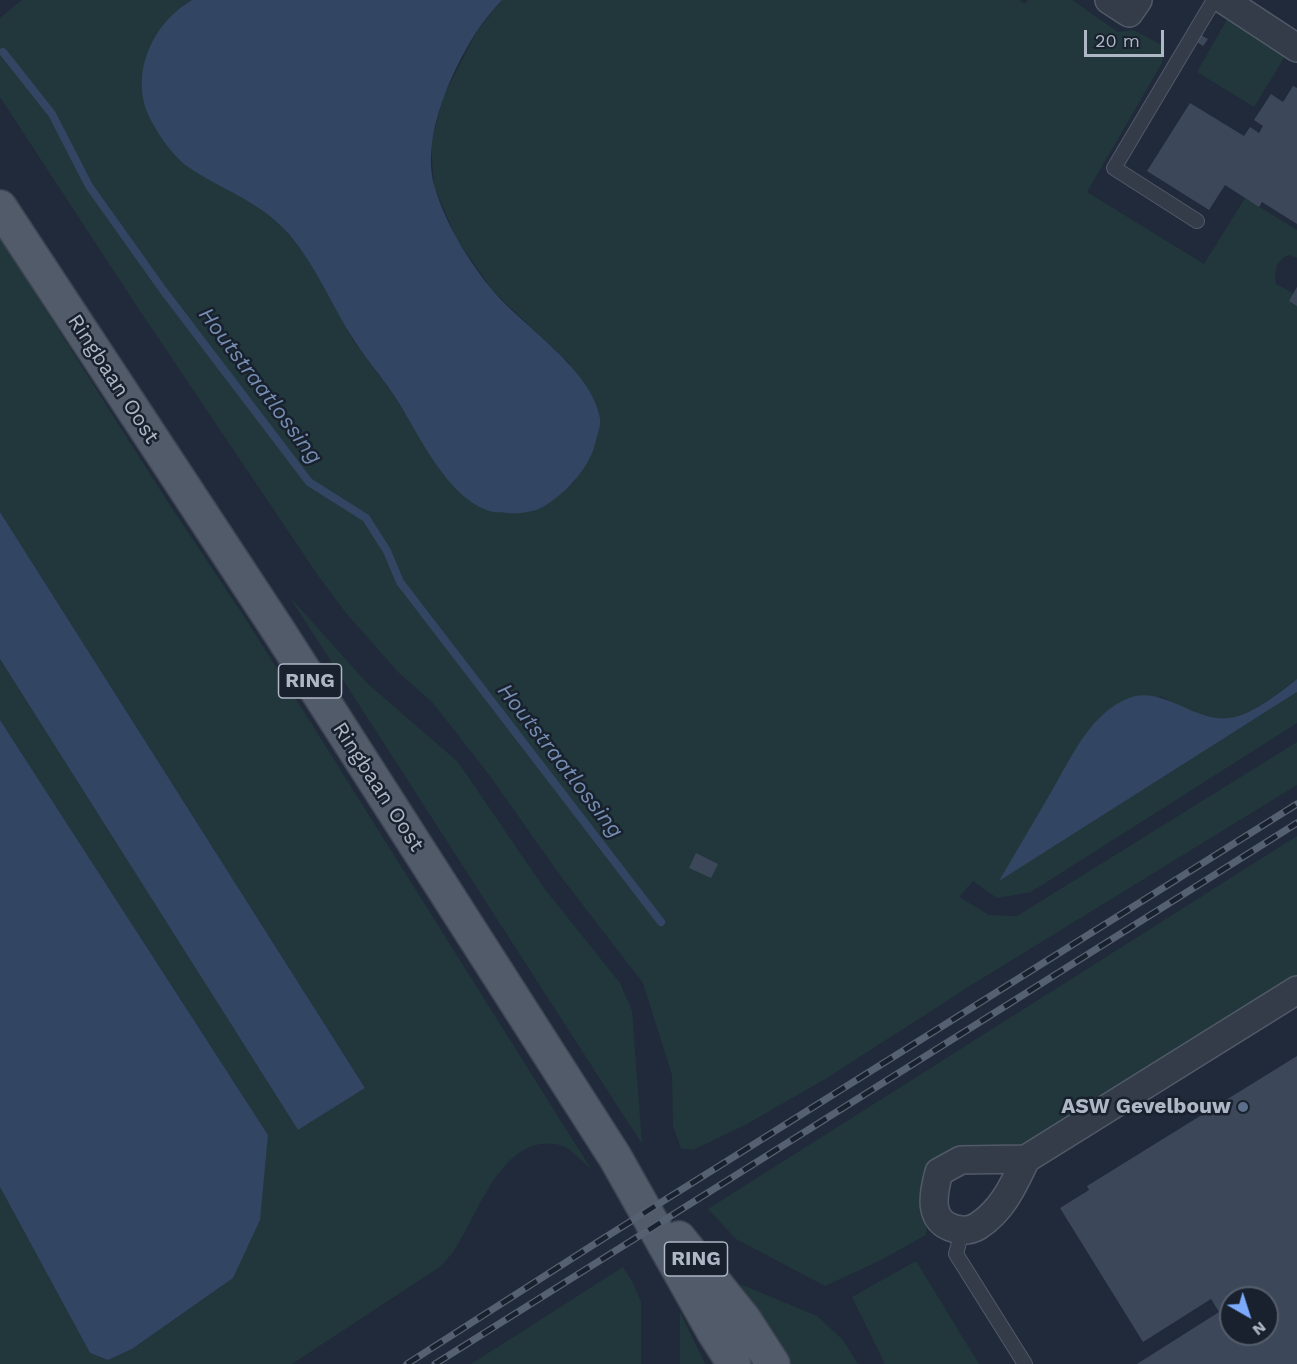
<!DOCTYPE html>
<html>
<head>
<meta charset="utf-8">
<style>
  body { margin:0 }
  #map { position:relative; width:1297px; height:1364px; overflow:hidden; background:#202a3a; font-family:"Work Sans",sans-serif }
  canvas { display:block }
  .north { position:absolute; left:1219px; top:1286px; width:60px; height:60px; box-sizing:border-box; background:#19212e; border:2px solid #555d6b; border-radius:50%; rotate:141deg; font-size:16px; font-weight:700; line-height:24px; text-align:center; color:#aeb7c6 }
  .north::after { content:''; display:block; margin:auto; width:21px; height:27px; background:#7dabfc; clip-path:polygon(50% 0,100% 100%,50% 72%,0 100%) }
  .scale { position:absolute; left:1084px; top:30px; width:80px; height:27px; box-sizing:border-box; border:3px solid #aeb7c6; border-top:0; padding-left:8px; font-size:18px; line-height:21px; white-space:nowrap; color:#aeb7c6; -webkit-text-stroke:4px #19212e; paint-order:stroke }
</style>
</head>
<body>
<div id="map">
<canvas width="1297" height="1364"></canvas>
<div class="north">N</div>
<div class="scale">20 m</div>
</div>
<script>
const g = document.querySelector('canvas').getContext('2d');
g.lineJoin = 'round';
function fill(path, color) { g.fillStyle = color; g.fill(path, 'evenodd'); }
function strokePath(path, color, width, dash) { g.strokeStyle = color; g.lineWidth = width; g.lineCap = dash ? 'butt' : 'round'; g.setLineDash(dash || []); g.stroke(path); }
function write(font, color, halo, rows, align = 'center') {
  g.font = font + ' "Work Sans",sans-serif'; g.lineWidth = 5; g.setLineDash([]); g.textBaseline = 'middle'; g.strokeStyle = halo; g.fillStyle = color; for (const [text, x, y, turn = 0] of rows) {
    g.save(); g.translate(x, y); g.rotate((+turn || 0) * Math.PI / 180); g.textAlign = isNaN(turn) ? turn : align; if (halo) g.strokeText(text, 0, 0); g.fillText(text, 0, 0); g.restore();
  }
}
fill(new Path2D(`
  M22 0H192L182 6 186 166 259 207 282 227 308 258 353 340 392 393 444 476 540 509 575 481 570 364 494 292 457 240 434 186 431 145 443 97 477 31 502 0H1019L1025 4 1028 0H1072L1118 32 1134 30 1163 46 1162 63 1087 192 1204 264 1245 198 1297 230V258L1289 255C1276 260 1274 270 1276 284L1297 295V679C1273 696 1241 726 1208 718 1192 714 1176 703 1160 696L1000 880 1297 692V723L1031 892 997 898 973 881 959 897 989 915 1017 916 1297 742V785L973 984 827 1078 747 1124 693 1150 681 1148 673 1126 672 1075 643 983 562 878 490 776 432 702 398 672 346 613 319 577 138 308 0 97V18Z
  M1229 16 1287 53 1254 107 1197 72Z
  M0 238 164 496 247 621 591 1169C583 1162 572 1150 563 1146 506 1129 481 1207 458 1244 454 1252 447 1259 441 1266L292 1364H0V1187L90 1353 108 1360 132 1349 233 1278 268 1135 0 720V659L298 1130 365 1088 0 512Z
  M289 596 367 683 458 762 544 888 620 983 632 1011 642 1144Z
  M1297 836V977L1041 1136 1021 1145 970 1151 931 1183 926 1235 879 1261 825 1286 736 1239 708 1209Z
  M916 1261 979 1364H885L852 1297Z
  M623 1267 633 1283 641 1302V1364H471Z
  M740 1284 817 1316 843 1340 858 1364H791Z
  M680 1312 705 1364H680Z`), '#22373b');
fill(new Path2D(`
  M192 0H502C493 10 484 20 477 31 451 71 420 140 435 188 445 223 470 264 494 292 524 327 592 370 600 418 601 426 597 436 595 444 589 469 564 495 541 508 533 512 518 514 508 513 502 512 494 513 489 511 444 495 418 431 393 394 381 376 366 359 354 340 330 303 314 260 283 228 256 200 219 188 188 167 172 155 156 132 148 114 130 71 154 22 192 0Z
  M0 512 365 1088 298 1130 0 659Z
  M1297 679V692L999 881C1016 852 1033 823 1050 794 1069 762 1087 719 1122 701 1162 679 1194 727 1235 717 1257 711 1279 693 1297 679Z
  M0 720 268 1135 260 1220 233 1278 132 1349 108 1360 90 1353 0 1187Z`), '#324562');
strokePath(new Path2D(`
  M3 52 52 114 89 186 163 290 309 482 366 518 387 551 400 582 661 922`), '#324562', 8);
fill(new Path2D(`
  M1201 35 1208 39 1203 46 1197 42Z
  M1293 86 1297 88V224L1262 202 1259 207 1225 185 1209 210 1147 171 1190 103 1244 136 1250 127 1259 133 1263 126 1254 120 1271 94 1283 102Z
  M1297 287V306L1289 301Z
  M696 853 718 864 711 878 689 868Z
  M1297 1056V1364H1137L1219 1312 1211 1299 1143 1342 1060 1208 1089 1190 1087 1186ZM1231 1298H1267V1334H1231Z`), '#3c4859');
const service = new Path2D(`
  M1197 221 1114 168 1214 0
  M962 1231 956 1254 1025 1364`);
const minor = new Path2D(`
  M1109 0 1129 13 1138 0
  M1224 0 1297 48
  M1026 1159C1014 1184 1003 1210 978 1226 972 1230 963 1231 956 1229 927 1222 933 1194 939 1172L961 1160 1026 1159 1297 990`);
const primary = new Path2D(`
  M0 207 280 633 615 1157 713 1331 734 1364
  M679 1238 744 1319 773 1364`);
strokePath(service, '#515a68', 16);
strokePath(minor, '#515a68', 30);
strokePath(primary, '#3d4553', 36);
strokePath(service, '#343c4a', 14);
strokePath(minor, '#343c4a', 27);
strokePath(primary, '#515b6a', 33);
const rail = new Path2D(`
  M407 1364 593 1245 1297 804
  M435 1364 1297 823`);
strokePath(rail, '#556071', 7);
strokePath(rail, '#19212e', 4.5, [14]);
for (const [x, y, r, color] of [
  [1243,1107,6,"#5c6f8a"]
]) { const dot = new Path2D(); dot.arc(x, y, r, 0, 2 * Math.PI); g.fillStyle = color; g.fill(dot); strokePath(dot, '#19212e', 2); }
for (const [x, y, w] of [
  [310,681,63],
  [696,1259,63]
]) { const box = new Path2D(); box.roundRect(x - w / 2, y - 17, w, 34, 4.5); g.fillStyle = '#19212e'; g.fill(box); strokePath(box, '#aeb7c6', 1.5); }
write('bold 20px', '#aeb7c6', null, [
  ["RING",310,681],
  ["RING",696,1259]
]);
write('21px', '#aeb7c6', '#19212e', [
  ["Ringbaan Oost",113,379,57],
  ["Ringbaan Oost",378,787,57]
]);
write('bold 21px', '#aeb7c6', '#19212e', [
  ["ASW Gevelbouw",1231,1107]
], 'right');
write('italic 22px', '#748db0', '#19212e', [
  ["Houtstraatlossing",260,386,53],
  ["Houtstraatlossing",560,761,52]
]);
</script>
</body>
</html>
